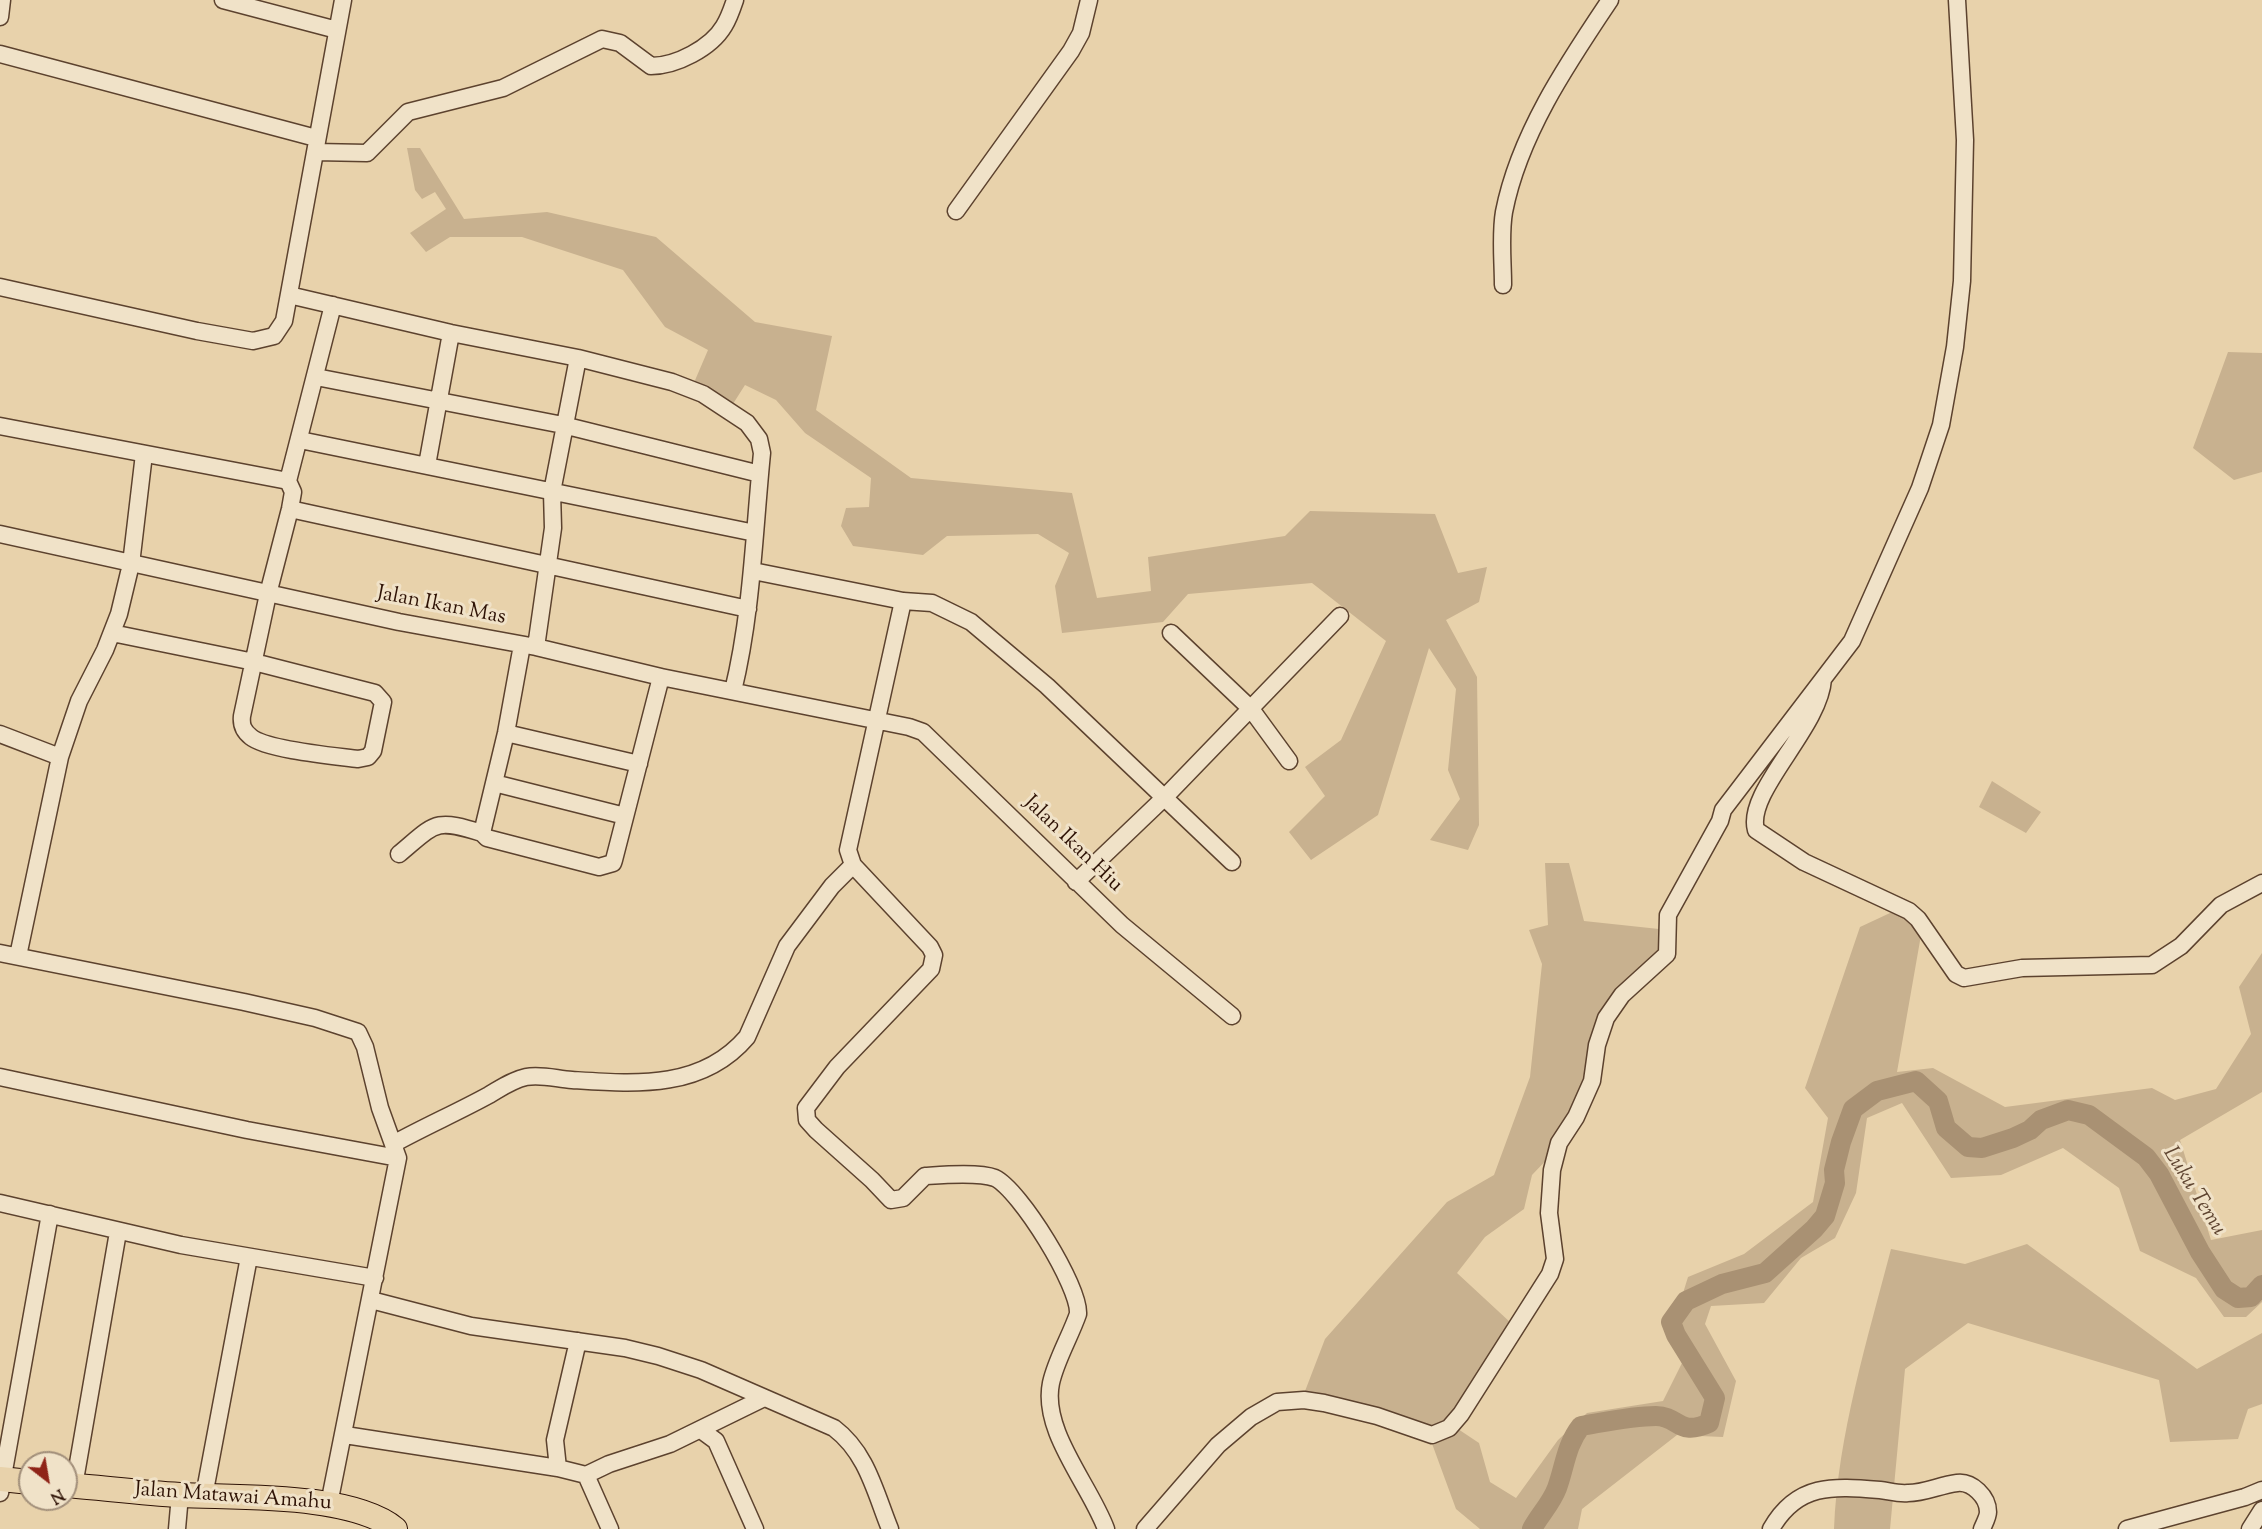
<!DOCTYPE html>
<html>
<head>
<meta charset="utf-8">
<style>
  body { margin:0 }
  #map { position:relative; width:2262px; height:1529px; overflow:hidden; background:#e8d2ab; font-family:"Sorts Mill Goudy",serif }
  canvas { display:block }
  .north { position:absolute; left:18px; top:1451px; width:60px; height:60px; box-sizing:border-box; background:#f0e2c8; border:2px solid #a28f7a; border-radius:50%; rotate:149deg; font-size:16px; font-weight:700; line-height:24px; text-align:center; color:#2e1205 }
  .north::after { content:''; display:block; margin:auto; width:21px; height:27px; background:#8f2418; clip-path:polygon(50% 0,100% 100%,50% 72%,0 100%) }
</style>
</head>
<body>
<div id="map">
<canvas width="2262" height="1529"></canvas>
<div class="north">N</div>
</div>
<script>
const g = document.querySelector('canvas').getContext('2d');
g.lineJoin = 'round';
function fill(path, color) { g.fillStyle = color; g.fill(path, 'evenodd'); }
function strokePath(path, color, width, dash) { g.strokeStyle = color; g.lineWidth = width; g.lineCap = dash ? 'butt' : 'round'; g.setLineDash(dash || []); g.stroke(path); }
function write(font, color, halo, rows, align = 'center') {
  g.font = font + ' "Sorts Mill Goudy",serif'; g.lineWidth = 6; g.setLineDash([]); g.textBaseline = 'middle'; g.strokeStyle = halo; g.fillStyle = color; for (const [text, x, y, turn = 0] of rows) {
    g.save(); g.translate(x, y); g.rotate((+turn || 0) * Math.PI / 180); g.textAlign = isNaN(turn) ? turn : align; if (halo) g.strokeText(text, 0, 0); g.fillText(text, 0, 0); g.restore();
  }
}
fill(new Path2D(`
  M407 148H420L464 219 547 212 656 237 755 322 832 336 816 410 911 478 1072 493 1097 598 1151 591 1148 557 1285 536 1310 511 1435 514 1458 573 1487 567 1479 602 1446 620 1477 677 1479 825 1468 850 1430 840 1460 799 1448 770 1456 689 1429 648 1378 815 1311 860 1289 832 1325 796 1305 767 1341 740 1386 641 1312 583 1188 594 1163 622 1062 633 1055 586 1069 553 1038 534 947 536 923 555 853 546 841 526 846 508 869 507 871 478 805 433 776 400 745 385 731 407 693 385 708 350 665 327 623 270 522 237H450L426 252 410 233 446 209 435 192 422 199 415 190Z
  M2228 352 2262 353V472L2234 480 2193 448Z
  M1992 781 2041 812 2026 833 1979 807Z
  M1545 863H1569L1584 921 1659 929 1665 947 1623 991 1592 1070 1553 1153 1532 1175 1524 1209 1485 1237 1457 1273 1511 1323 1449 1423 1479 1443 1490 1482 1516 1498 1558 1440 1587 1413 1663 1401 1682 1363 1671 1332 1688 1277 1744 1254 1813 1202 1828 1118 1805 1088 1860 927 1905 906 1924 918 1897 1072 1933 1068 2005 1107 2152 1088 2175 1100 2216 1089 2251 1034 2239 987 2262 953V1092L2180 1140 2211 1240 2262 1230V1302L2246 1317H2224L2196 1278 2140 1251 2119 1188 2063 1148 2001 1175 1951 1178 1902 1103 1867 1118 1856 1193 1835 1238 1801 1258 1764 1303 1711 1306 1705 1324 1736 1381 1723 1437 1677 1435 1582 1509 1578 1529H1480L1456 1509 1427 1430 1302 1399 1325 1339 1447 1202 1494 1175 1530 1077 1542 964 1529 930 1548 925Z
  M2027 1244 2197 1369 2262 1333V1404L2248 1409 2238 1439 2170 1442 2159 1380 1968 1323 1905 1369 1890 1529H1834C1838 1434 1867 1341 1891 1249L1965 1264Z`), '#c8b18f');
strokePath(new Path2D(`
  M1532 1529C1540 1514 1551 1504 1557 1488 1565 1466 1566 1445 1581 1426 1605 1422 1632 1416 1656 1416 1679 1416 1678 1437 1709 1423L1715 1398 1676 1335 1671 1322 1686 1301 1722 1284 1765 1273 1814 1229 1825 1216 1835 1183 1834 1170 1841 1142 1853 1109 1877 1091 1916 1081 1938 1101 1946 1128 1968 1147 1982 1148 2013 1138 2030 1130 2041 1120 2068 1110 2089 1115 2146 1157 2159 1174 2200 1252 2224 1289 2238 1298 2251 1297 2262 1285`), '#a99173', 20);
const minor = new Path2D(`
  M223 0 337 30
  M0 17 2 0
  M0 54 316 138
  M315 152 367 153 408 112 503 88 602 39 620 43 651 66C676 66 711 48 724 26 729 18 732 9 735 0
  M956 211 1071 51 1081 33 1089 0
  M1503 285C1503 262 1500 235 1504 212 1519 135 1567 64 1610 0
  M0 287 197 331 253 341 274 336 284 321 343 0
  M289 295 451 333 578 358 672 382 703 394 747 423 759 439 762 453C754 533 752 613 733 691
  M316 377 563 425 760 474
  M0 426 288 481
  M300 440 755 533
  M427 465 451 333
  M290 509 748 609
  M0 534 399 622 536 647 661 677 909 727 923 732 1122 925 1232 1016
  M753 571 903 601 932 603 971 622 1047 686 1232 862
  M903 601 848 850 853 865 930 947 934 955 931 969 837 1067 806 1108 807 1120 816 1130 872 1180 891 1200 903 1198 925 1176C942 1175 979 1172 995 1178 1020 1190 1080 1287 1078 1314 1070 1337 1056 1360 1051 1383 1041 1431 1090 1485 1106 1529
  M112 633 254 662 375 693 383 702 373 751 368 757 358 759C335 756 267 750 251 737 243 731 241 725 242 716L268 594 290 509 293 492 288 481 333 305
  M1171 633 1251 709 1289 761
  M522 645 506 733 482 833 487 838 599 867 613 863 614 860 661 677
  M536 647 553 528 552 492 578 358
  M1823 679C1820 728 1745 792 1756 830L1804 862 1909 911 1918 919 1956 974 1964 978 2022 968 2152 965 2181 946 2221 905 2262 883
  M506 733 639 764
  M0 734 60 757
  M494 783 625 816
  M399 854C436 823 434 818 482 833
  M1076 882 1165 797 1340 616
  M0 953 244 1002 315 1018 358 1032 365 1047 380 1108 398 1158 329 1504
  M18 956 60 757 79 701 105 650 119 614 131 564 144 454
  M0 1077 247 1130 398 1158
  M395 1143C426 1126 458 1112 489 1095 501 1088 512 1080 526 1077 541 1074 557 1079 572 1080 635 1084 702 1090 747 1037L787 946 832 886 853 865
  M0 1203 181 1245 375 1278
  M371 1300 471 1326 625 1348 658 1356 701 1370 834 1428C867 1453 875 1492 890 1529
  M701 1430 716 1441 755 1529
  M345 1435 558 1468 586 1475 610 1529
  M558 1468 555 1440 578 1341
  M586 1475 609 1464 670 1444 764 1398
  M74 1486 118 1232
  M0 1493 50 1214
  M204 1496 249 1257
  M177 1529 180 1495
  M1145 1529 1218 1445 1251 1417 1277 1402 1304 1400 1324 1403 1377 1416 1432 1435 1449 1428 1461 1414 1550 1274 1555 1259 1549 1213 1552 1170 1559 1143 1576 1117 1592 1081 1597 1045 1606 1018 1622 995 1667 954 1668 915 1720 821 1723 810 1852 641 1920 488 1941 425 1955 347 1962 281 1965 140 1957 0
  M1771 1529C1797 1483 1833 1486 1880 1490 1889 1491 1898 1494 1908 1493 1925 1493 1940 1485 1957 1483 1972 1481 1988 1497 1988 1512 1988 1517 1984 1524 1982 1529
  M2127 1529 2245 1497 2262 1490
  M2250 1529 2262 1510`);
const highway = new Path2D(`
  M0 1479 30 1482
  M66 1485C104 1488 142 1493 180 1495 237 1498 351 1493 395 1529`);
strokePath(minor, '#5c422e', 19);
strokePath(highway, '#2e1205', 26);
strokePath(minor, '#f0e2c8', 16);
strokePath(highway, '#e8d2ab', 24);
write('21px', '#2e1205', '#f0e2c8', [
  ["Jalan Ikan Mas",441,607,11],
  ["Jalan Ikan Hiu",1072,845,44],
  ["Jalan Matawai Amahu",233,1498,4]
]);
write('italic 22px', '#5f4531', '#f0e2c8', [
  ["Luku Temu",2193,1192,58]
]);
</script>
</body>
</html>
